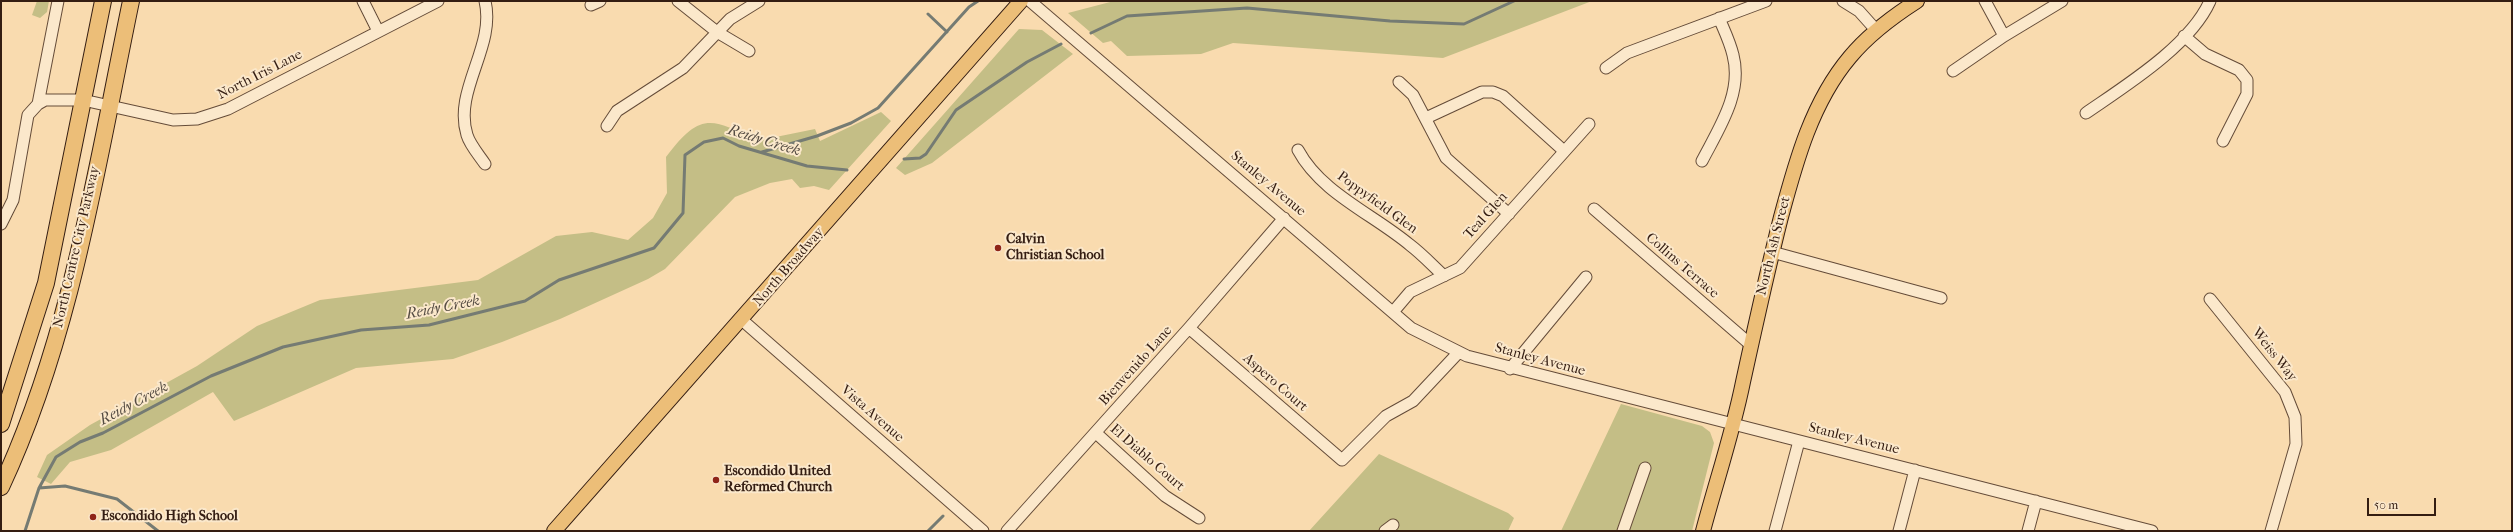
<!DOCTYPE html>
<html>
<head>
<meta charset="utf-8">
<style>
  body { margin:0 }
  #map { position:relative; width:2513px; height:532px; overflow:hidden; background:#f9dbaf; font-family:"IM FELL French Canon",serif }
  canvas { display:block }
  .frame { position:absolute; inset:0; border:2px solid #341d12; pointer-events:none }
  .scale { position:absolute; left:2367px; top:498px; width:69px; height:18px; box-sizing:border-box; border:2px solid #341d12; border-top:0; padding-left:5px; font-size:12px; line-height:14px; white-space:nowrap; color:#341d12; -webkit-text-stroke:3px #fbe8cb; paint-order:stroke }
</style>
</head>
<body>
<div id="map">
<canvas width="2513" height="532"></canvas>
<div class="frame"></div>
<div class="scale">50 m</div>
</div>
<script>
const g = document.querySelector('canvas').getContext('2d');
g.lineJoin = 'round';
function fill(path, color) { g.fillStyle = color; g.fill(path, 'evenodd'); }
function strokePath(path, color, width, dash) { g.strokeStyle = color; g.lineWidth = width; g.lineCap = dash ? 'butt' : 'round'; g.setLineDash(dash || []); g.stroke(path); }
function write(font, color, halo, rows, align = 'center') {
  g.font = font + ' "IM FELL French Canon",serif'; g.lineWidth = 4; g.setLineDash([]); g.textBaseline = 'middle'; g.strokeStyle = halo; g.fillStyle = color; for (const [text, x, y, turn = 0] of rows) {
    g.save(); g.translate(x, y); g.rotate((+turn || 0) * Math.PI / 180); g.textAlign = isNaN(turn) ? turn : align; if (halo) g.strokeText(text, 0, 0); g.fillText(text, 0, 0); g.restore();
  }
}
fill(new Path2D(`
  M37 1H49L47 12 40 18 32 15Z
  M1114 1H1592L1443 58 1233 43 1201 54 1127 56 1111 41 1103 43 1068 13Z
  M1019 29 1042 30 1073 54 932 163 905 175 896 168Z
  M881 112 891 121 829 190 814 186 800 188 792 179 770 183 735 197 665 269 648 279 560 319 502 342 453 359 356 368 234 421 213 392 111 450 70 462 51 484 37 477 47 455 90 425 197 366 257 326 320 300 478 280 556 236 592 232 628 240 653 218 667 193 666 157C699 113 711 116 756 141L815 129 820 141Z
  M1621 404 1702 426 1710 432 1714 443 1692 531H1561Z
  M1379 454 1508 513 1514 518 1508 531H1309Z`), '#c4be86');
strokePath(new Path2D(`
  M928 14 947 32
  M1091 33 1127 16 1247 8 1390 21 1464 24 1514 1
  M762 152 817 136 851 123 878 108 969 7 978 1
  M904 159 920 158 926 154 956 110 1027 62 1061 44
  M39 488 65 486 117 499 158 531
  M25 531 39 488 56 457 80 442 103 433 211 376 283 347 361 330 429 325 525 301 559 280 654 248 683 213 685 155 704 142 723 138 739 146 807 166 847 170
  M928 531 943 516`), '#757b73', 3);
const minor = new Path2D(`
  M363 1 378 31
  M485 1C496 47 453 90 467 135 470 145 479 155 485 164
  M678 1 717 32 749 51
  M1030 1 1411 328 1467 356 2152 531
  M1843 1 1859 11 1876 30
  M1985 1 2004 36
  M591 5 600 1
  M2184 36 2205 54 2239 70 2247 80V94L2223 141
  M1606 68 1627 53 1766 1
  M1953 71 2004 36 2062 1
  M1399 82 1413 95 1446 158 1509 214
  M38 104 58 1
  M2086 113C2125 86 2190 46 2210 1
  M1426 118 1482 92H1493L1503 96 1564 151
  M607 126 617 111 683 68 730 19 759 1
  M1298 150C1321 193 1373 214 1410 245 1422 254 1433 266 1444 276
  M1702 161C1719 128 1743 93 1733 55 1730 42 1724 30 1719 18
  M1594 209 1751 345
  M1 224 13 200 28 115 38 104 45 100H83L173 120 197 119 228 109 438 1
  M1772 252 1941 298
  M2210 299 2285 392 2295 417 2296 444 2271 531
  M1393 312 1410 292 1460 268 1589 124
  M742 320 983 531
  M1189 328 1342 460 1386 416 1413 401 1459 352
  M1510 369 1586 277
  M1096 433 1165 496 1199 518
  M1007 531 1189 328 1284 218
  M1385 531 1393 525
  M1623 531 1645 468
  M1775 531 1799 441
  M1899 531 1915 470
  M2028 531 2036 501`);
const major = new Path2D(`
  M554 531 1021 1
  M1703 531C1716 482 1733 432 1743 382 1755 327 1767 272 1781 217 1796 161 1812 102 1850 57 1869 34 1892 17 1917 1`);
const highway = new Path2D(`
  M1 424 46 283 103 1
  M1 487C72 335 97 164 131 1`);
strokePath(minor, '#654c39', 13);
strokePath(major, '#341d12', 16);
strokePath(highway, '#341d12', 18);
strokePath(minor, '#fbe8cb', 11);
strokePath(major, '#ecbe78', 14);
strokePath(highway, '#ecbe78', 16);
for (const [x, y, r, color] of [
  [998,248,4,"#8f2418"],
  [716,480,4,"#8f2418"],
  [93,517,4,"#8f2418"]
]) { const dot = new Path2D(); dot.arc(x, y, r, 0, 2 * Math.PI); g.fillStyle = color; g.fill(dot); strokePath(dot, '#fbe8cb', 1.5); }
write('14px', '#341d12', '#fbe8cb', [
  ["North Iris Lane",260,75,-27],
  ["Stanley Avenue",1268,184,40],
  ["Poppyfield Glen",1377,203,36],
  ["Teal Glen",1486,216,-48],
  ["North Ash Street",1774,246,-76],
  ["North Centre City Parkway",77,247,-77],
  ["Collins Terrace",1682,266,41],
  ["North Broadway",789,267,-49],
  ["Weiss Way",2274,355,52],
  ["Stanley Avenue",1540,360,15],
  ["Bienvenido Lane",1136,366,-48],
  ["Aspero Court",1275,383,41],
  ["Vista Avenue",872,414,41],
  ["Stanley Avenue",1854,439,14],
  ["El Diablo Court",1147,458,41]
]);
write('bold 14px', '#341d12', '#fbe8cb', [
  ["Calvin",1006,240],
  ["Christian School",1006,256],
  ["Escondido United",724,472],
  ["Reformed Church",724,488],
  ["Escondido High School",101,517]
], 'left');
write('italic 15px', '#554c43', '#fbe8cb', [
  ["Reidy Creek",764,141,17],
  ["Reidy Creek",443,308,-11],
  ["Reidy Creek",134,404,-28]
]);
</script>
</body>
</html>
